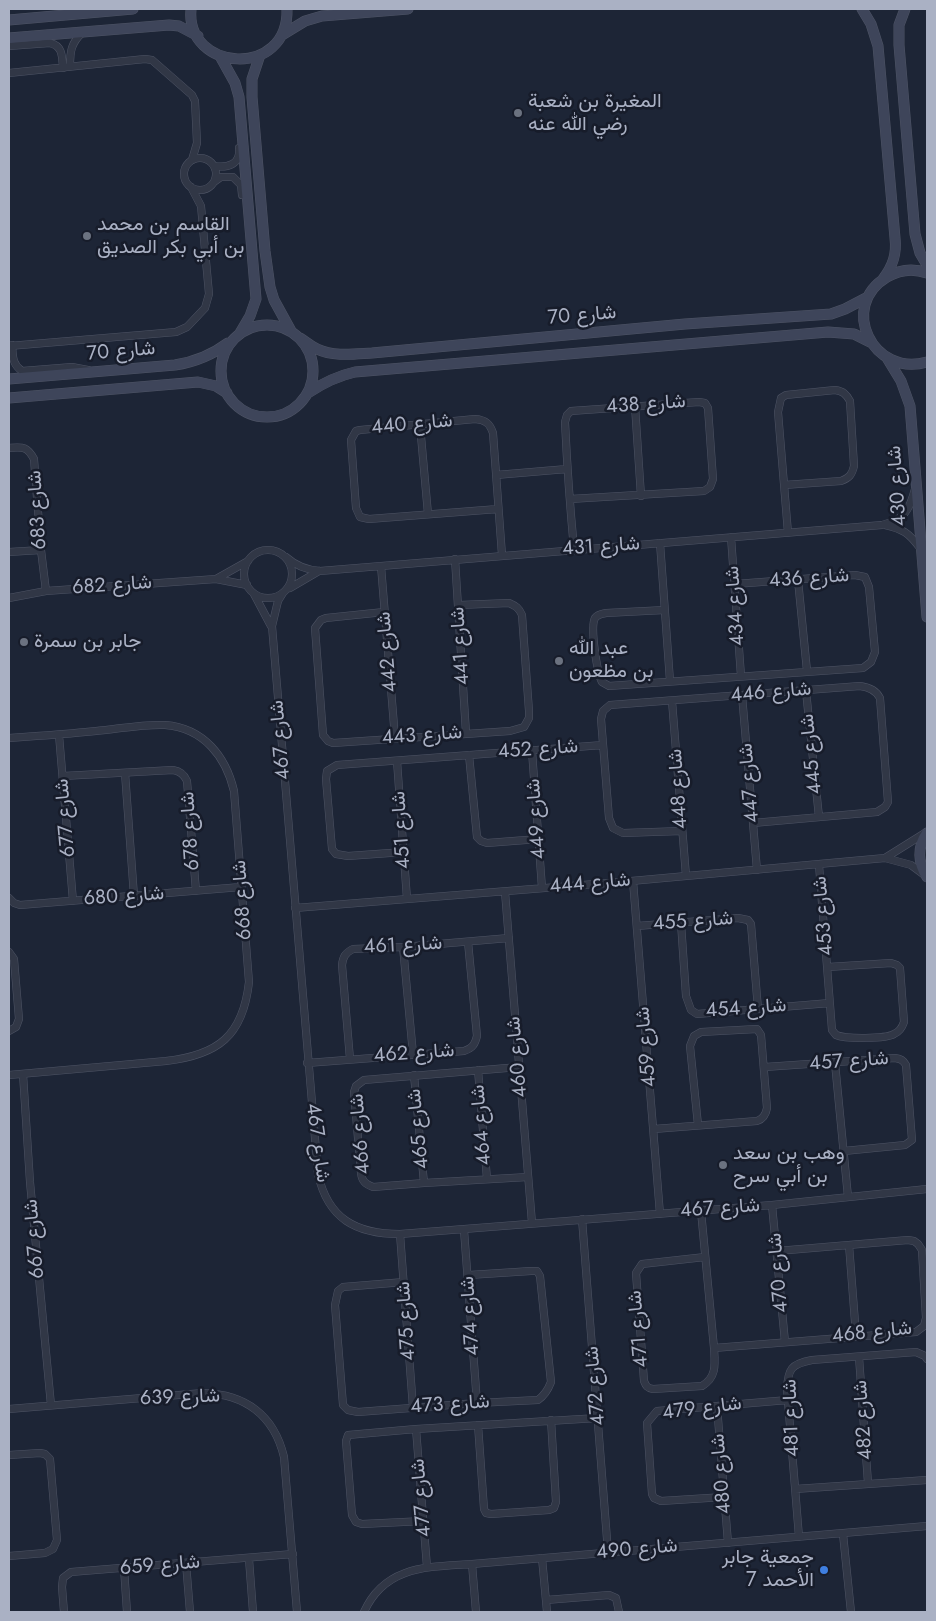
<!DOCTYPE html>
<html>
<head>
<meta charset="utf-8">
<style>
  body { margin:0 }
  #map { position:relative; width:936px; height:1621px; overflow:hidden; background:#1d2536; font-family:Jost,sans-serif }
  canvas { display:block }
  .frame { position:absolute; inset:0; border:10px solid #aab1c4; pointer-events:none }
</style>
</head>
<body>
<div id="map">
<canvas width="936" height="1621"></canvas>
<div class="frame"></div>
</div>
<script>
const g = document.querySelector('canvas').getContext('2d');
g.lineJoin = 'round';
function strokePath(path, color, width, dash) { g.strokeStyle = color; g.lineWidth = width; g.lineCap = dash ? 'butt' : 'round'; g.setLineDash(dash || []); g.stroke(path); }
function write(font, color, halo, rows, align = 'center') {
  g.font = font + ' Jost,Vazirmatn,sans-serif'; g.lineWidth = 5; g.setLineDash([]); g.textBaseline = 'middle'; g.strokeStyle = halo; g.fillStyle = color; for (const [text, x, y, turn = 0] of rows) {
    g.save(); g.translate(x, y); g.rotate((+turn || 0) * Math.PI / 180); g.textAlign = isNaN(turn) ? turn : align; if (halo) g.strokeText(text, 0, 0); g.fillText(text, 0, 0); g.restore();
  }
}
const street = new Path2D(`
  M9 46 50 43C63 46 62 57 63 68
  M70 67C70 51 71 43 83 32
  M9 73 145 59 152 60 192 95 195 101 197 143 192 160
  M184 174a16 16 0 1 1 32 0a16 16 0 1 1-32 0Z
  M214 166C227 168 241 165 239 148
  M214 182 221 177H233L241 185 242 195
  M12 345C13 356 12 364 22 371L72 367 88 370
  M9 346 176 332 187 327 205 308 209 294 201 206 191 187
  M635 406 641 496
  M420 425 428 514
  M9 448C23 447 27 446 34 459L41 550 46 591
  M496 475 567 469
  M784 485 841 481C849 478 852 475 854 466L850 401C846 394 843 391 835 390L786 395 781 398 778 412 788 533
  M570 499 704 491 710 487 713 479 708 408 705 403 699 402 571 411 567 415 565 422C567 464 570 507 574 549
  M498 509 369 519 360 517 356 508 351 440 356 431 360 430 475 419C486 420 490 424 493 433L502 555
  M885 525C903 529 909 533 920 548
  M731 537 741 676
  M660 543 670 681
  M244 574a24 24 0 1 1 48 0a24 24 0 1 1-48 0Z
  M9 552 41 550
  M286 557C296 566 306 570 320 571L882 525C905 519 909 511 915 489
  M455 559 466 733
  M381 566 395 738
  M216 579 248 561
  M798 580 807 671
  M290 588 319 571
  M283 593 278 601 272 626 318 1174C328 1219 356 1234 400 1234L772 1205 927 1189
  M254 594 271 626
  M9 598 46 591 216 579 247 585
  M665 610 606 613C602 614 598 614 595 618 590 627 597 673 602 682L609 686 863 668 871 662 875 652 869 587 865 577 855 575 735 584
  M384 612 326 618 321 620 315 628 323 735 328 741 333 743 510 731 524 727 529 718V711L522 615C519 608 516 606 509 603L459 605
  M806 691 819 817
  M742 695 757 870
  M672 701 686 876
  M59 735 73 901
  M9 738C38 736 67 734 96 731 119 729 142 724 165 725 204 728 226 757 234 791L249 982C243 1036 218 1055 166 1061L9 1075
  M532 751 542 888
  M469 755 477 837 481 841 487 843 539 839
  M397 761 407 899
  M125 773 134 896
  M63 776 173 770C180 771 184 774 187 781L196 891
  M682 831 623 833 613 828 609 818 601 719 603 711 610 705 860 686C868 687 876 690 880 698L888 802 885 807 877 812 753 823
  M404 852 348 856 336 854 332 849 326 779 327 771 337 765 603 745
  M885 858 925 833
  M819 865 832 1030 836 1035C845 1039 886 1039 894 1034 899 1032 902 1028 904 1022L900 968 897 965 891 963 828 967
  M633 881 660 1214
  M505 892 532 1223
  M9 898 14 903 20 905 241 887
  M295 908 620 882 885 858 911 865 923 874
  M681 923 686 996 691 1010 697 1014 830 1003
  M637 926 738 918 748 920 751 924 758 1009
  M403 947 413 1054
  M9 952 14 959 19 1019 16 1027 9 1031
  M350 1059 342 965C343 957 345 953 353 949L403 947 509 938
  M307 1063 464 1051C473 1048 475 1044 477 1036L468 942
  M835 1063 848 1197
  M519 1067 364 1080 356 1086 354 1092 361 1173C362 1181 365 1184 373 1187L424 1183 528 1177
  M765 1067 895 1058C901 1059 903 1060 906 1065L912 1140 905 1145 844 1151
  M478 1070 487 1179
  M23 1074 30 1182 51 1405
  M414 1075 424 1183
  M654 1129 757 1121C763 1119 766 1114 767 1108L761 1035 757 1029 701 1032 694 1036 690 1046 698 1125
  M772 1205 785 1342
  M701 1211 714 1348C715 1364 717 1377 702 1386L653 1389C647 1388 646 1386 644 1381L636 1273 642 1264 705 1257
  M582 1219 608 1552
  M464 1230 477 1403
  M400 1234 413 1408
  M849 1245 856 1335
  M404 1282 343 1287 338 1291 335 1305 343 1405 348 1410 358 1412 477 1403 538 1400C545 1395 548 1390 551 1382L540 1276 537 1271H531L469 1275
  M714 1348 916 1332 924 1326 926 1318 922 1250 918 1244 914 1241 908 1240 777 1251
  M859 1357 868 1483
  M717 1406 728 1543
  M9 1409 203 1393C245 1394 274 1415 284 1457L297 1612
  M478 1425 484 1509 486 1513 491 1514 549 1510 554 1508 556 1502 551 1420
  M416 1429 427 1567
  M9 1455 40 1453 45 1454 50 1459 57 1540 53 1549 45 1553 9 1556
  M795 1489 927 1480
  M724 1497 661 1501 654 1498 652 1494 647 1423 657 1411 788 1400
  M424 1521 362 1524 356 1522 352 1515 346 1441 348 1435 416 1429 598 1418
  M843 1534 851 1612
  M799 1537 787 1389C788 1369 791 1364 812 1360L916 1352 925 1356 927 1359
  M542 1558 547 1612
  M249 1559 253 1612
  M186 1563 190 1612
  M472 1564 476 1612
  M124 1568 127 1612
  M546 1600 609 1595 616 1598 619 1612
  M64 1612 62 1587 63 1578 71 1572 293 1554
  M364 1612C385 1565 429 1567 472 1564L927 1526`);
const secondary = new Path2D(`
  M191 9C185 72 289 79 287 9
  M862 9 871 24 878 46 895 238C897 254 893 266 883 279
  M905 9 899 25V45L915 234 920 253 927 265
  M9 20 133 9
  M282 35 305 21 322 16 408 9
  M9 38 169 25 179 26 198 36
  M260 55 252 79V97L265 251 270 287 274 300 291 331
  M220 56 235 83 239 97 256 299 250 316 240 333
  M927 273C913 268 899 270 887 277 838 306 873 378 927 362
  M221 371a46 46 0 1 1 92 0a46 46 0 1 1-92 0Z
  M300 338C305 341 311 346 317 349 334 357 354 354 372 353L685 324 831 314 845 309 868 297
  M887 358 901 381 910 406 927 617
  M9 379 175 365C195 362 212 355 228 343
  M308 393C323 383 337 376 355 372L828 332 854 334 872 343
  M9 398 198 382 216 386 227 393
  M927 833C917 847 918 863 927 877`);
strokePath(street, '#4e5465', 8);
strokePath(secondary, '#4e5465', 11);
strokePath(street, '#313746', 7);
strokePath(secondary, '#3e455a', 10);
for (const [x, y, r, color] of [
  [518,113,5,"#6b7280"],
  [87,236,5,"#6b7280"],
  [24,642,5,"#6b7280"],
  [559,661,5,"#6b7280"],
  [723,1165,5,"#6b7280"],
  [824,1570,5,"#3f7fe0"]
]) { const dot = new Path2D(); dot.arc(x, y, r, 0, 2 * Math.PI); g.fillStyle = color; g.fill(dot); strokePath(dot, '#171c2a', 2); }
write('20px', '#aab1c4', '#171c2a', [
  ["المغيرة بن شعبة",528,102],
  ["رضي الله عنه",528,125],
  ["القاسم بن محمد",97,225],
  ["بن أبي بكر الصديق",97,248],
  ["جابر بن سمرة",34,642],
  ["عبد الله",569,649],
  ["بن مظعون",569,672],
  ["وهب بن سعد",733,1154],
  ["بن أبي سرح",733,1177],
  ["جمعية جابر",814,1558,"right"],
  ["الأحمد 7",814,1581,"right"]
], 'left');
write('20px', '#aab1c4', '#171c2a', [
  ["شارع 70",582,316,-5],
  ["شارع 70",121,352,-5],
  ["شارع 438",646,405,-4],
  ["شارع 440",412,425,-5],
  ["شارع 430",898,486,-94],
  ["شارع 683",38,510,-94],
  ["شارع 431",601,547,-4],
  ["شارع 436",809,579,-4],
  ["شارع 682",112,586,-4],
  ["شارع 434",736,606,-94],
  ["شارع 441",461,646,-94],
  ["شارع 442",388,652,-95],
  ["شارع 446",771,693,-5],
  ["شارع 443",422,736,-4],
  ["شارع 467",281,740,-95],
  ["شارع 452",538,750,-4],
  ["شارع 445",812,754,-96],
  ["شارع 447",750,783,-95],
  ["شارع 448",679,789,-94],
  ["شارع 677",66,818,-95],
  ["شارع 449",537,819,-94],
  ["شارع 451",402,830,-94],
  ["شارع 678",191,831,-94],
  ["شارع 444",590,884,-5],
  ["شارع 680",124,897,-4],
  ["شارع 668",243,900,-94],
  ["شارع 453",824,916,-95],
  ["شارع 455",693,922,-4],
  ["شارع 461",403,946,-3],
  ["شارع 454",746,1009,-4],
  ["شارع 459",647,1047,-95],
  ["شارع 462",414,1054,-4],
  ["شارع 460",518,1057,-95],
  ["شارع 457",849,1062,-4],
  ["شارع 464",482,1125,-95],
  ["شارع 465",419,1129,-96],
  ["شارع 466",361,1134,-95],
  ["شارع 467",317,1143,82],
  ["شارع 467",720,1209,-4],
  ["شارع 667",35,1239,-95],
  ["شارع 470",779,1273,-95],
  ["شارع 474",471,1316,-94],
  ["شارع 475",407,1321,-94],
  ["شارع 471",639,1329,-95],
  ["شارع 468",872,1333,-6],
  ["شارع 472",596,1386,-95],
  ["شارع 639",180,1398,-2],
  ["شارع 473",450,1405,-4],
  ["شارع 479",702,1409,-7],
  ["شارع 481",792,1418,-92],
  ["شارع 482",864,1420,-94],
  ["شارع 480",722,1474,-95],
  ["شارع 477",422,1498,-95],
  ["شارع 490",637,1550,-5],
  ["شارع 659",160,1566,-5]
]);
</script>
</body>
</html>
